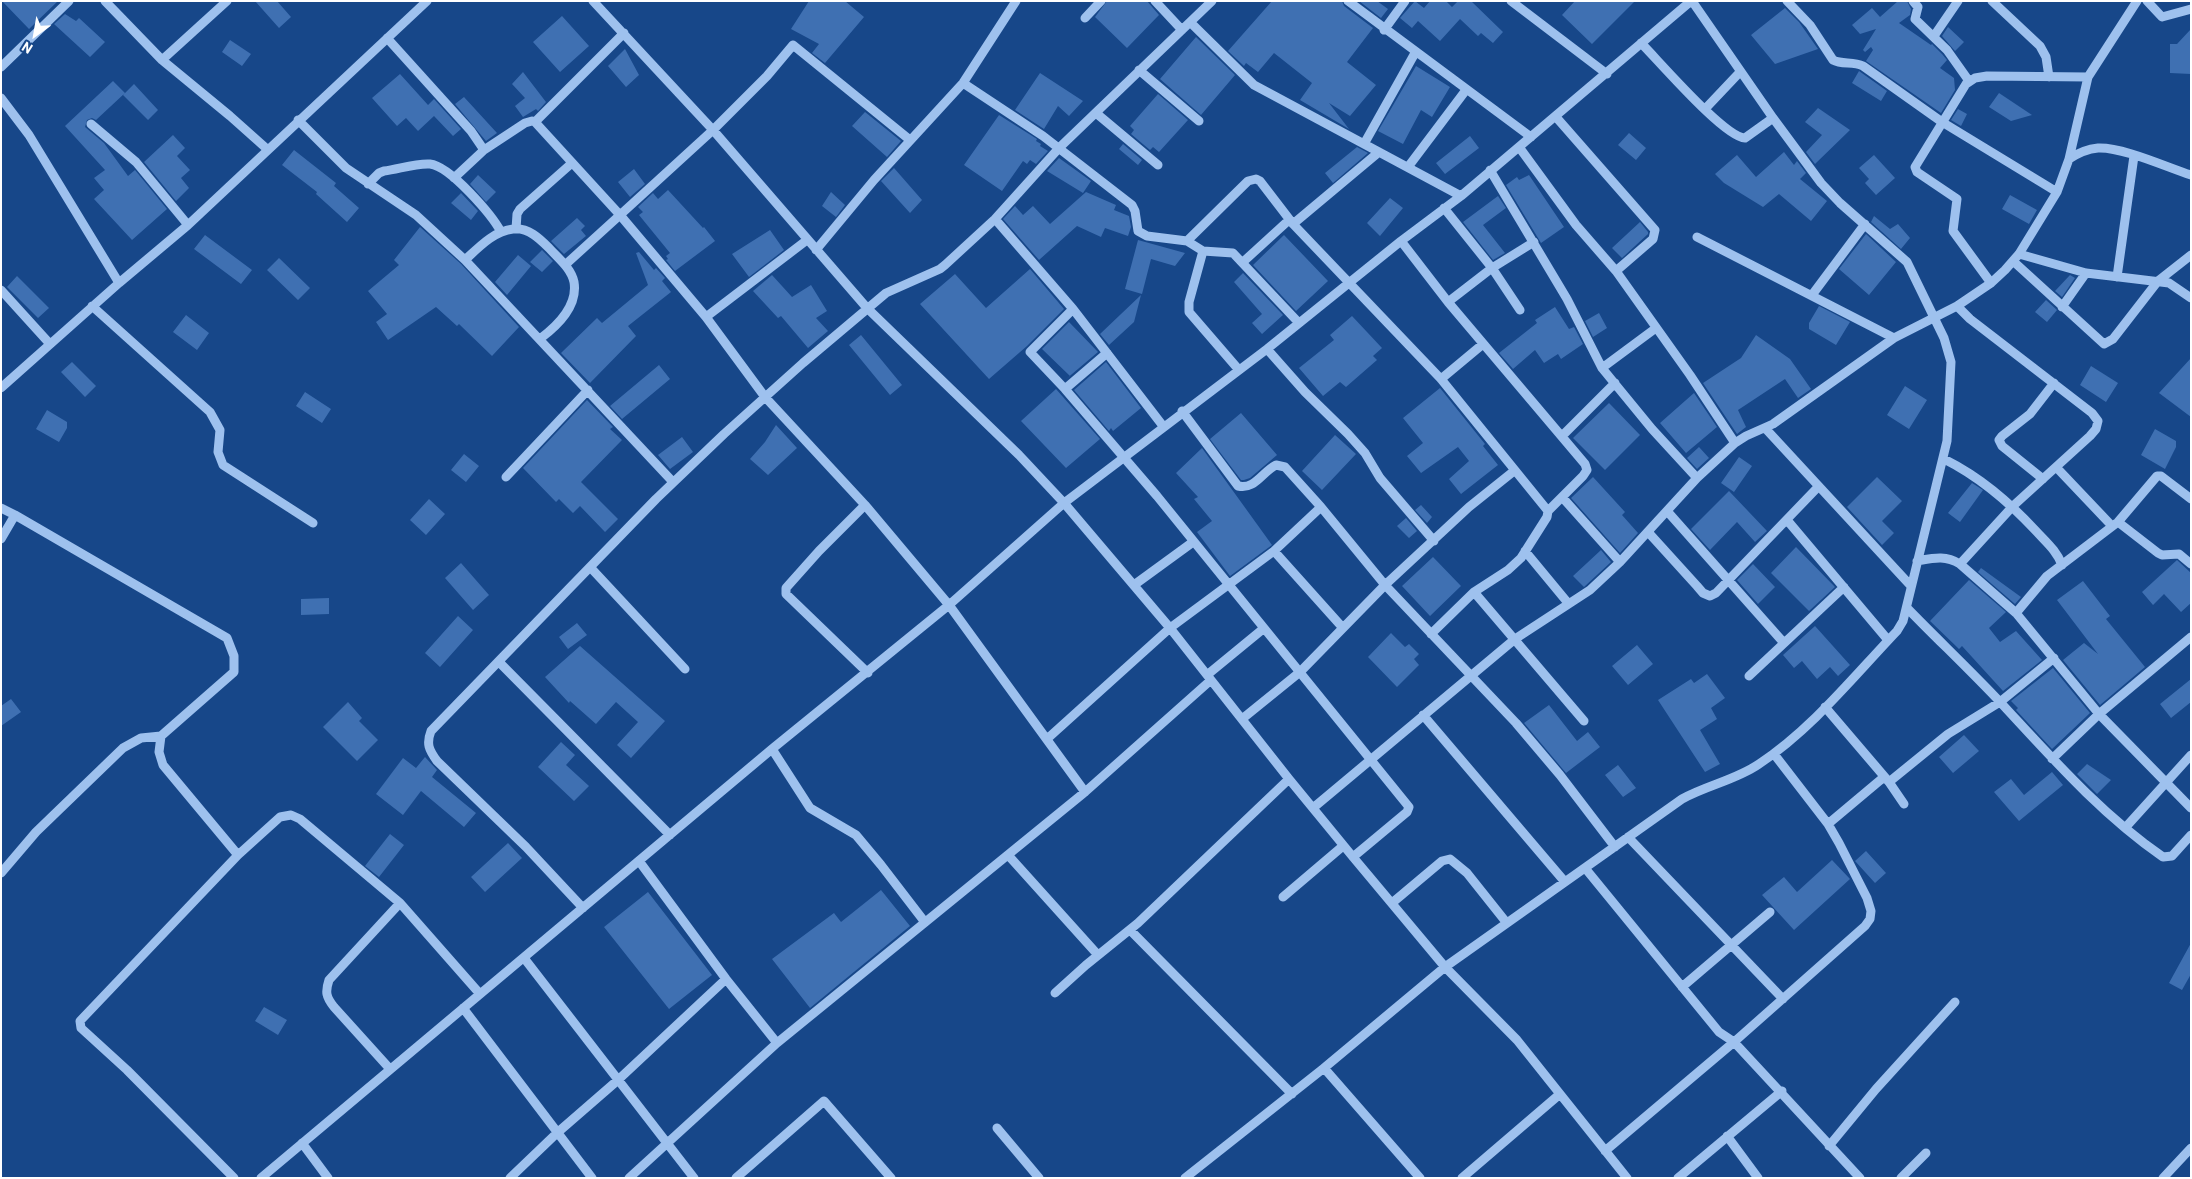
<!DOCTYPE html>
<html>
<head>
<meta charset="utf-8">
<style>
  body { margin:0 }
  #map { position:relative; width:2192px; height:1179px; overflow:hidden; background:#174789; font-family:Barlow,sans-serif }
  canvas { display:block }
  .frame { position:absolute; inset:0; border:2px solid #fff; pointer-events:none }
  .north { position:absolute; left:10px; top:10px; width:50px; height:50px; -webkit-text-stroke:4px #174789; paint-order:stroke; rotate:212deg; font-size:14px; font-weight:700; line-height:20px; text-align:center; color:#fff }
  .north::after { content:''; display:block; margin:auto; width:18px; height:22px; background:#fff; clip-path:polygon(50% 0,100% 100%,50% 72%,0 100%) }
</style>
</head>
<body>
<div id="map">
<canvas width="2192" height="1179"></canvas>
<div class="frame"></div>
<div class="north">N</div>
</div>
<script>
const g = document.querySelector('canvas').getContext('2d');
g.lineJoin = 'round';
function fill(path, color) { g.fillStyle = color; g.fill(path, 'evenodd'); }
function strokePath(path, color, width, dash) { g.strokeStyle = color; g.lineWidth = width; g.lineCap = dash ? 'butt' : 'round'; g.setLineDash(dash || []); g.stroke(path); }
fill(new Path2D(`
  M2 1H58L29 29Z
  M255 1H277L291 17 279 28Z
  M809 1H845L864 17 825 63 812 53 819 44 791 29Z
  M1107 1H1147L1159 15 1127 48 1095 17Z
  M1272 1H1342L1344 6 1373 28 1347 62 1376 85 1350 116 1329 103 1349 129 1300 100 1312 83 1274 53 1258 72 1246 63 1244 66 1228 51Z
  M1359 1H1377L1388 9 1381 18Z
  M1415 1 1424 8 1430 1H1446L1452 7 1458 1H1471L1503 32 1493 43 1481 33 1478 36 1460 19 1440 41 1418 21 1412 28 1400 18Z
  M1575 1H1635L1592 44 1562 15Z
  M1898 1H1907L1911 9 1910 15 1899 23 1931 45 1932 44 1942 54 1947 60 1940 68 1954 78 1955 90 1941 113 1866 61 1873 50 1871 47 1865 52 1863 50 1876 29 1860 34 1852 25 1872 8 1880 17Z
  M1785 8 1799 22 1818 49 1775 64 1751 35Z
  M65 14 76 21 79 18 105 42 90 57 54 24Z
  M562 16 589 46 560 72 533 42Z
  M1948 27 1964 42 1955 51 1942 36Z
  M2191 29V74L2170 73V44H2177Z
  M1196 37 1235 75 1201 115 1160 79Z
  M230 40 251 54 242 66 222 52Z
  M625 49 639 75 626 87 608 66Z
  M1416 66 1450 87 1432 117 1421 110 1403 144 1378 131Z
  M1859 71 1887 91 1881 101 1852 83Z
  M523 72 546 102 538 111 536 109 523 117 515 106 525 98 512 84Z
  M1040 73 1083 101 1069 116 1058 106 1044 129 1015 110Z
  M400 74 428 105 434 99 461 129 453 136 434 116 418 131 406 118 397 126 372 98Z
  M113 81 125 93 96 120 92 118 87 120 85 127 104 143 128 176 135 170 167 209 132 240 94 199 104 190 94 178 105 170 65 126Z
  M134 84 158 110 148 120 123 95Z
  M1999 93 2032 115 2011 121 1989 107Z
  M1158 94 1188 120 1159 152 1153 147 1150 150 1131 134 1134 130 1130 126Z
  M464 97 497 133 486 141 455 104Z
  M1818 108 1850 130 1815 164 1806 152 1822 135 1805 122Z
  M1958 109 1967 114 1961 126 1951 120Z
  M865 112 901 141 887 157 852 126Z
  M999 115 1037 139 1036 141 1041 144 1040 146 1048 151 1036 164 1030 160 1027 164 1023 161 1002 191 964 165Z
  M1629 133 1646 148 1636 160 1618 145Z
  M173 135 185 148 177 156 190 170 181 178 189 188 176 201 144 162Z
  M1470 136 1479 148 1445 174 1436 163Z
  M1123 144 1142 160 1138 165 1119 149Z
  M1357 147 1368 153 1333 183 1325 173Z
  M294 150 336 183 334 186 359 208 347 222 316 194 317 192 282 165Z
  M1784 152 1794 165 1797 161 1806 173 1800 179 1827 201 1811 221 1779 194 1763 207 1724 183 1715 174 1737 155 1756 177Z
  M1874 155 1895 178 1876 195 1865 183 1869 179 1859 168Z
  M1059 158 1091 181 1083 193 1047 171Z
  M894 168 922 200 910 213 881 181Z
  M634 169 645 184 630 197 618 182Z
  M478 175 496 192 486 202 470 184Z
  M1529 175 1564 227 1541 243 1506 185 1517 177 1519 180Z
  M668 190 703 228 704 227 715 241 675 271 666 260 668 259 666 256 670 253 639 215 643 212 638 207 653 193 658 199Z
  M831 192 845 205 836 217 822 206Z
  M1086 192 1116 205 1114 210 1129 216 1131 227 1128 236 1105 228 1101 237 1077 226 1039 260 1003 219 1015 206 1023 215 1033 206 1050 224Z
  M461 193 478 211 471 220 451 203Z
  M2010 195 2037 210 2029 224 2002 209Z
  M1498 196 1506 208 1483 225 1505 253 1493 260 1463 222Z
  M1390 198 1403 208 1380 236 1367 223Z
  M1874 216 1890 229 1898 224 1910 238 1901 249 1871 222Z
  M577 218 585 226 581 230 586 236 564 254 551 241Z
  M1640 222 1648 232V234L1622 258 1612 248Z
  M420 227 461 264 519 327 492 356 459 324 457 326 436 307 388 340 376 322 387 314 368 291 399 265 394 260Z
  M770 230 784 250 749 277 732 254Z
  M1866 234 1896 262 1869 295 1839 269Z
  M205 235 252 270 241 284 194 249Z
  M1284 235 1328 281 1296 311 1253 265Z
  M1138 240 1185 253 1175 266 1151 259 1142 294 1125 289Z
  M542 250 553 261 542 272 530 262Z
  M639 252 654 270 656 268 665 278 662 281 671 292 628 326 636 336 590 383 561 353 597 318 602 323 648 285 636 253Z
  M518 255 531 266 507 295 495 282Z
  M279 258 310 288 298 300 267 270Z
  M1030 269 1064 309 1027 346 989 379 920 304 955 274 986 308Z
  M1243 273 1283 315 1262 334 1252 323 1262 314 1234 282Z
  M772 275 792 297 811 285 827 311 816 318 828 331 808 348 781 316 778 318 753 291Z
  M2070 275 2075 278 2062 297 2055 291Z
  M17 276 49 308 38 318 7 287Z
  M1141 295 1134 322 1109 345 1100 334Z
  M2046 300 2057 310 2047 322 2035 312Z
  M1819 306 1850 322 1836 345 1809 329V323Z
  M1555 307 1569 329 1574 327 1583 344 1561 359 1558 354 1544 363 1535 350 1513 369 1499 353 1537 323 1535 320Z
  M1599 313 1607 328 1593 337 1585 321Z
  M186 315 209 333 197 350 173 332Z
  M1352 316 1382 348 1373 356 1377 360 1346 387 1340 382 1323 396 1299 368 1334 340 1330 335Z
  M1069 322 1098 352 1065 380 1070 376 1042 349Z
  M861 335 902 385 890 395 849 345Z
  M1756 335 1790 359 1811 389 1798 398 1785 379 1738 410 1746 427 1737 434 1703 383 1741 358Z
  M2191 358V417L2159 393Z
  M72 362 96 386 85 397 61 372Z
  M1106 362 1141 408 1113 431 1111 428 1109 431 1074 390Z
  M659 365 670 379 622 419 610 406Z
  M2091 366 2118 383 2106 402 2080 385Z
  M1905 386 1927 400 1909 429 1887 415Z
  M1440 388 1485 444 1483 446 1498 465 1461 494 1449 479 1469 461 1458 447 1421 473 1407 456 1423 443 1403 418Z
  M1056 389 1100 439 1066 468 1021 421Z
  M305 392 331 409 322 423 296 406Z
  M1694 393 1717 427 1686 453 1660 423Z
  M587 400 613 427 610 429 622 440 581 482 618 519 605 532 580 506 573 513 559 499 556 502 523 468Z
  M1609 403 1640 435 1605 470 1573 438Z
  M47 410 67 422V428L59 442 36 429Z
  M1241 413 1277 455 1250 478 1244 480H1241L1210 439Z
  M776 425 797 448 768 475 750 459 765 442Z
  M2155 429 2176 441V447L2165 469 2141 455Z
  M1335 435 1356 454 1322 490 1302 471Z
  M682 437 693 452 670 469 658 455Z
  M1699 447 1709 458 1697 469 1687 458Z
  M1202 448 1272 545 1230 576 1197 532 1212 521 1194 499 1198 497 1176 473Z
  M464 454 479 466 466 482 451 470Z
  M1739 457 1752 466 1734 492 1721 483Z
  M1593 477 1625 512 1622 515 1638 533 1620 553 1571 498Z
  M1877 477 1902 501 1882 521 1894 533 1882 545 1847 507Z
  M1972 483 1983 490 1960 522 1948 513Z
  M1729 491 1767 531 1755 542 1737 522 1710 550 1691 529Z
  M429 499 445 514 426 535 410 520Z
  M1421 505 1432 517 1427 523 1415 510Z
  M1406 518 1417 531 1409 538 1397 526Z
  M1796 547 1835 587 1809 611 1771 573Z
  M1601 550 1611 562 1584 587 1573 576Z
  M1433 557 1461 586 1430 616 1402 586Z
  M2177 560 2191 573V603L2181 612 2164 594 2153 605 2142 592Z
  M461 563 489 595 473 610 445 578Z
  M1753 564 1775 587 1758 604 1737 580Z
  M1981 568 2021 597 2015 604 1978 572Z
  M1969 580 2006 612 1989 628 2000 642 2016 631 2042 660 2003 691 1962 646 1959 649 1930 621Z
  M2083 581 2110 616 2106 619 2145 667 2100 705 2063 660 2084 643 2098 654 2057 600Z
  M329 598V614L301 615V599Z
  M458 616 473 630 440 667 425 653Z
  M577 623 587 635 568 649 559 637Z
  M1815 626 1850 665 1838 676 1830 667 1817 679 1802 661 1794 668 1783 655Z
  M1391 633 1405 647 1409 644 1419 654 1414 659 1419 665 1397 687 1368 657Z
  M1637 645 1653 664 1628 685 1612 666Z
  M580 646 665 721 631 758 617 745 638 722 616 702 596 724 570 701 569 703 545 677Z
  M2053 668 2090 713 2052 749 2016 710 2018 708 2011 701Z
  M1707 674 1725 698 1711 708 1717 719 1700 730 1720 764 1705 772 1658 700 1691 679 1694 683Z
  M2191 679V702L2171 718 2160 704Z
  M11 699 21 712 1 726V706Z
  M348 702 362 718 359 721 378 740 357 761 323 727Z
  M1549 705 1577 741 1588 732 1600 747 1566 773 1524 723Z
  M1964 735 1979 751 1953 773 1939 757Z
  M561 742 575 755 566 765 589 786 574 801 538 767Z
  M425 757 437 770 432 777 476 813 464 827 421 791 403 815 376 794 403 758 416 768Z
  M2087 764 2111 780 2097 794 2077 774Z
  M1618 765 1636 788 1623 797 1605 775Z
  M2052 772 2063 785 2019 821 1994 792 2011 779 2024 795Z
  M390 834 404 845 379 877 365 866Z
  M508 843 522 858 485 892 471 877Z
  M1866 851 1886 873 1875 883 1855 861Z
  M1832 860 1850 879 1794 930 1762 895 1784 877 1797 892Z
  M881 890 910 926 810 1008 772 959 834 913 841 922Z
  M648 892 712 975 669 1009 604 927Z
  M2191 943V974L2182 990 2169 983Z
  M264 1007 287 1020 278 1035 255 1021Z`), '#3f70b2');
strokePath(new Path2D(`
  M105 1 162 60 230 116 267 149
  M593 1 713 130 867 308 1019 455 1064 503 1170 628 1289 779 1353 857 1445 967 1517 1040 1627 1178
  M1155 1 1182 30
  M1348 1 1531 137
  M1511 1 1607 74
  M1787 1 1810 25 1833 60C1842 65 1853 61 1863 66L1942 122 2057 192
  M1913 1 1918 7 1915 19 1947 50 1969 81
  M1992 1 2040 46 2046 57 2049 77
  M2147 1 2162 17 2191 9
  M1085 18 1101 1
  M1191 23 1254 85 1461 196
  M1384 30 1405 1
  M1934 36 1958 1
  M387 38 471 131 484 150
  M1641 43C1659 61 1724 137 1745 138L1773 118
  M162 60 227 1
  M1 67 69 1
  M1139 70 1199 121
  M963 83 1043 136 1132 205 1135 211 1138 231 1147 236 1187 241 1203 251 1233 253 1299 323
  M1 98 29 135 119 283
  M1705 109 1740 72
  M1096 113 1158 165
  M1556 117 1655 230 1653 239 1616 271
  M298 120 346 168 416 215 465 260 673 482
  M535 122 624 33
  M91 124 136 162 188 225
  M910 140 793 45 767 76 713 130 620 215 706 317 765 397 865 505 949 605 1085 792
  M1364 144 1415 53
  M1519 147 1576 225 1616 271 1690 375 1735 443 1746 436 1773 424 1894 338 1957 306 1991 283 2005 270 2019 254 2057 192 2069 159 2088 77 2137 1
  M2069 159C2078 153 2087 149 2098 148 2123 147 2166 167 2191 175
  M1408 167 1466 90
  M1490 170 1567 299 1602 368 1652 429 1697 478
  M454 178 484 150 525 123 532 121 535 122 620 215 565 265
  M368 184 379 173 384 171C399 169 416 163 430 164 450 166 492 215 501 232
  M1444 208 1492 268 1520 310
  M995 219 1073 309 1030 352 1065 389 1157 496 1409 807 1407 812 1353 857
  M1293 224 1379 152
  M516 229 517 214 520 209 572 163
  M1697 237 1894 338
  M1187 241 1248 181 1256 179 1260 181 1293 224 1441 379 1548 511
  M1401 241 1448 302 1585 464 1587 470 1583 476 1548 511 1547 517 1521 558 1508 570 1474 592 1431 634
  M816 250 874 180 963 83 1016 1
  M1203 251 1189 302V312L1239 370
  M2019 254 2086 273 2169 283 2191 298
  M465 260C479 247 494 231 513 229 528 227 540 239 549 248 558 258 571 268 574 282 578 306 558 325 541 338
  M2013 261 2104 344 2113 339 2158 281 2191 255
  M1243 262 1289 220
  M2117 277 2134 156
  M1991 283 1953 231 1957 199 1917 172 1915 167 1966 84 1975 78 1987 76 2088 77
  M1 290 50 344
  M1812 295 1865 224
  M1448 302 1492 268 1534 242
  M92 306 210 412 220 430 218 452 223 465 313 523
  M1957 306 1970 319 2092 413 2098 421 2096 429 2090 436 2013 506 1960 564
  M2062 307 2086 273
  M1073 309 1163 426
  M706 317 807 240
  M1267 349 1305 392 1348 434 1365 453 1380 478 1434 541
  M1602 368 1656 328
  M1441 379 1483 344
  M1 388 119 283 188 225 427 1
  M1065 389 1107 353
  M1182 411 1238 486C1255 490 1262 472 1276 465L1285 467 1321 507 1385 585 1516 723 1560 775 1615 847
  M1765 428 1911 586
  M1562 436 1615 383
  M1944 459C1980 477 2008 501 2036 531 2046 542 2057 551 2062 565
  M2056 467 2112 526
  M506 477 588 390
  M2043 479 2002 446 1999 440 2002 436 2030 414 2054 383
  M1562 497 1620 562
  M865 505 819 551 786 588V594L868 673
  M1 508 15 515 1 539
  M1667 511 1784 643
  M15 515 227 638 234 656V672L161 736 159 752 163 765 238 855 280 817 291 815 300 819 400 903 480 994
  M1787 520 1888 640
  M2118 522 2158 553 2162 555 2179 554 2191 564
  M1648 532 1697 586 1703 593 1710 596 1716 593 1818 487
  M1274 551 1343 628
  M1525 551 1568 603
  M1917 561C1934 558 1945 555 1960 564L2016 613 2099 714 2191 808
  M590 567 685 669
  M1134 585 1193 542
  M1474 592 1584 721
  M1907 608C1938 640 1970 670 2001 703 2052 758 2101 814 2163 857L2172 856 2191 835
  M2016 613 2047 576 2118 522 2157 476H2161L2191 499
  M499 662 670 835
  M1207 675 1263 629
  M1749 676 1844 587
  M1825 707 1889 782 1904 804
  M1423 715 1565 882
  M1242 719 1300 672 1385 585 1469 507 1514 471
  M1047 739 1170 628 1274 551 1321 507
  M772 749 810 808 856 835 881 865 924 921
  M2052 759 2099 714 2191 637
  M1889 782 1948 734 2000 702 2054 658
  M1313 808 1515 639 1590 590 1620 562 1697 478 1735 443
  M1828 824 1884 777
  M2125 828 2191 755
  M1628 837 1783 999
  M1008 855 1098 955
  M639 861 726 979 777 1043
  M1585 868 1719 1032 1734 1042 1860 1178
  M1 873 36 832 123 748 141 738 161 736
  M1283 897 1343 846
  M1392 903 1442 861 1450 859 1467 873 1506 922
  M583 908 526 847 437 761C429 750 426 744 431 731L656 499 724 434 803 363 886 293 940 269 945 265 995 219 1059 148 1212 1
  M1130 930 1292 1094
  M524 958 694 1178
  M1682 987 1770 912
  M1055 993 1086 965 1138 923 1289 779
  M463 1008 592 1178
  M1324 1068 1420 1178
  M390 1069 334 1007C326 997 325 992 329 980L400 903
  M997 1128 1039 1178
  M1727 1136 1758 1178
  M302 1143 328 1178
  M1829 1146 1876 1089 1955 1002
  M1605 1151 1734 1042 1865 926 1870 919 1871 911 1867 898 1839 843 1828 824 1774 754
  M234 1178 127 1070 81 1028 80 1021 238 855
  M261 1178 772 749 949 605 1064 503 1267 349 1401 241 1461 196 1691 1
  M510 1178 557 1133 618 1080 726 979
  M629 1178 777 1043 1085 792 1211 680
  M736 1178 824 1101 891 1178
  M1185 1178 1324 1068 1445 967 1682 799C1707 785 1736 780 1759 764 1812 729 1854 676 1897 631L1903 621 1947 441 1951 362 1944 338 1907 262 1840 203 1821 183 1773 118 1692 1
  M1462 1178 1560 1094
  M1678 1178 1782 1091
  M1901 1178 1926 1153
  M2163 1178 2191 1148`), '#9ec1ee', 9);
</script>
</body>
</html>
